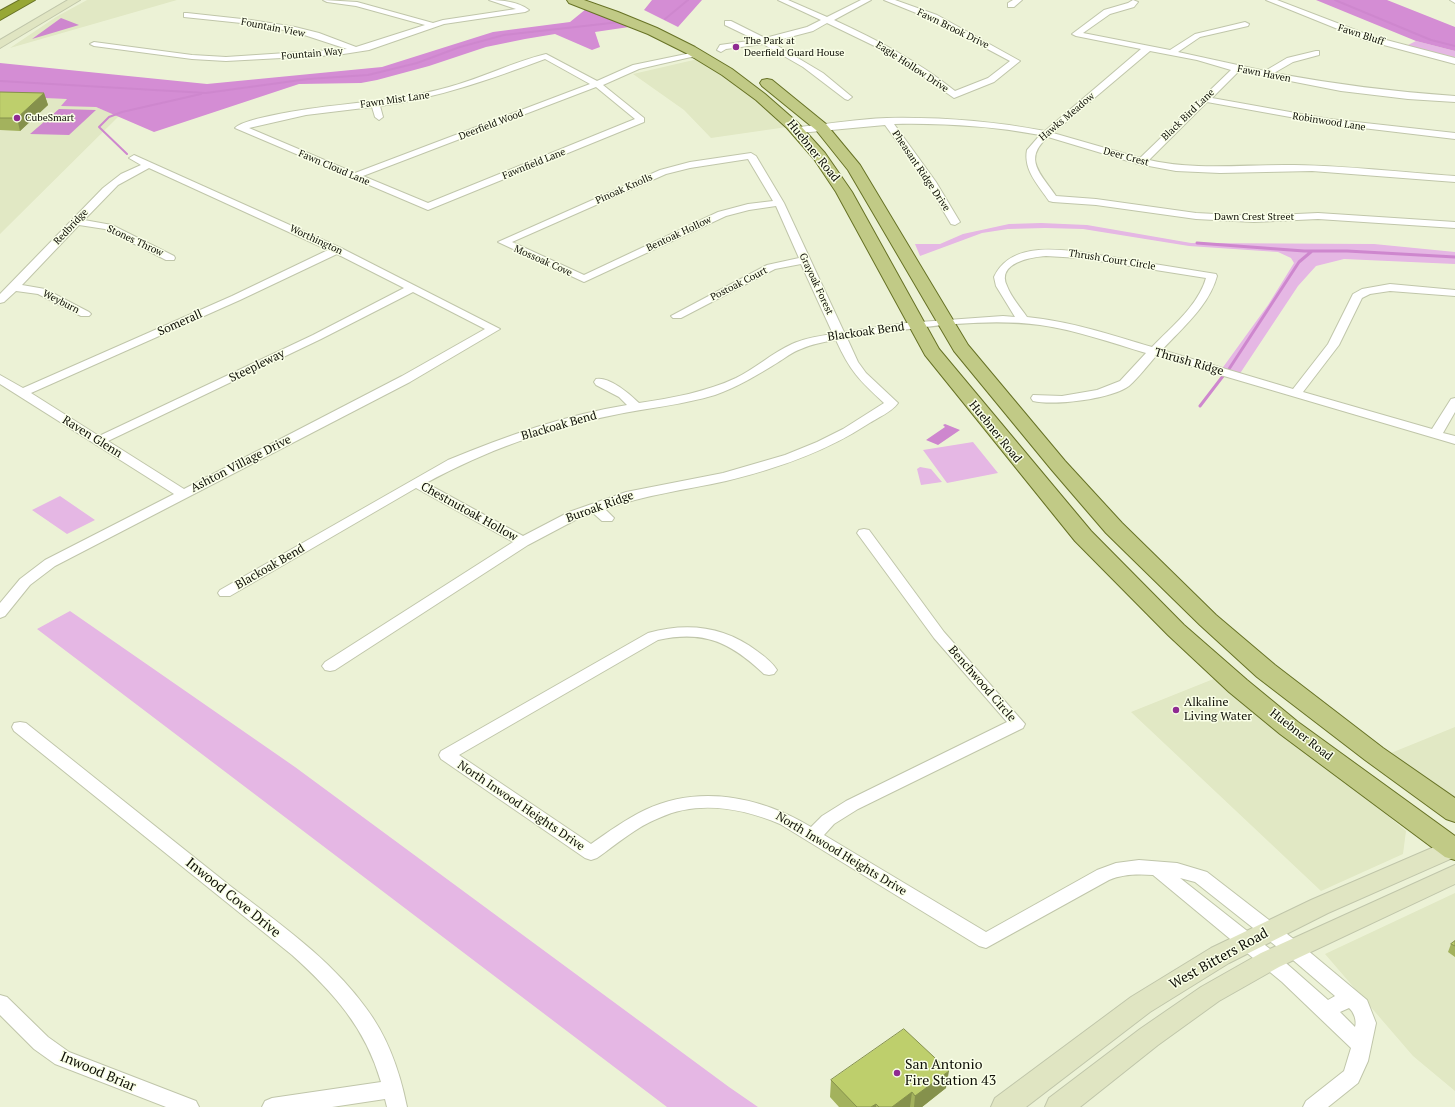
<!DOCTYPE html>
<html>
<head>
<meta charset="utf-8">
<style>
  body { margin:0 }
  canvas { display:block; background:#ecf2d6 }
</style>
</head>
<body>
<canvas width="1455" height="1107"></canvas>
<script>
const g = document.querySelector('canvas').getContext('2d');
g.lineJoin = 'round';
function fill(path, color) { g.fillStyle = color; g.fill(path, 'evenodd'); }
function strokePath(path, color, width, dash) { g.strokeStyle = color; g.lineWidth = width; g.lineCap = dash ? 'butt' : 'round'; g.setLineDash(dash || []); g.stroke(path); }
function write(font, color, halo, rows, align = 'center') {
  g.font = font + ' "PT Serif",serif'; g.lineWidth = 3; g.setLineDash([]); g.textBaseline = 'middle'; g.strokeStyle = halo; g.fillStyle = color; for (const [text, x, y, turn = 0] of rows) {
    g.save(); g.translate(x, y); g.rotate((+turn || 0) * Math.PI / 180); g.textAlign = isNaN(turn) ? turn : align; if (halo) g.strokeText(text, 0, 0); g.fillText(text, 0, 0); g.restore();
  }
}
fill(new Path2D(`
  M87 0H177L10 48 56 17Z
  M698 59 732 80 763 104 787 127 711 138 684 110 633 74Z
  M0 96 75 99 119 116 0 234Z
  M1221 676 1406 831 1403 854 1321 891 1131 712Z
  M1455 727V802L1391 753Z
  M1455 893V1091L1413 1056 1325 954Z`), '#e1e8c4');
fill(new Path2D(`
  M1416 41 1455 51V59L1404 47Z
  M1041 223 1087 225 1191 243 1374 244 1455 252V264L1344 259 1316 266 1298 286 1239 375 1221 370 1268 305 1294 263 1291 258 1278 252 1189 246 1083 229 1045 228 1008 229 982 233 920 256 915 244H940L963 234 1009 224Z
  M973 442 998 473 947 483 923 450Z
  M920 467 931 469 942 482 921 485 917 469Z
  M60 496 95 520 67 534 32 510Z
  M70 611 295 767 729 1087 758 1107H667L37 629Z`), '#e5b7e4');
fill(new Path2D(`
  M652 0H702L678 27 644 10Z
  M1316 0H1387L1455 27V51L1416 41Z
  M586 9 629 27 595 32 600 47 592 50 555 34 525 39 486 47 429 66 377 80 361 83 299 84 154 132 96 107 61 106 67 99 0 96V63L207 84 382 67 493 32 570 22Z`), '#d48dd4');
fill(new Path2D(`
  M61 18 79 25 32 39Z
  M59 109 96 110 69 135 30 134Z
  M945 424 960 430 938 445 926 440 945 427 943 425Z`), '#ce87ce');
strokePath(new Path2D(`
  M1335 0 1431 40 1455 46
  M665 19 688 0
  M0 81 206 93 308 79 368 75 417 63 460 47 504 35 620 22
  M127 154 99 127 109 117 122 112 201 94`), '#ce87ce', 2);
strokePath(new Path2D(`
  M1197 243 1304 251H1347L1455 257
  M1229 369 1299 262 1312 251
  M1200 406 1223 376`), '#ce87ce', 3);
const minor = new Path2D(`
  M323 0 357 2 433 23 443 20 516 9 489 0C502 0 519 2 529 10L525 12 444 24 369 50 337 55 226 61 192 59 94 46 90 44 94 42 192 55 226 57 347 49 295 32 251 24 184 17V13H187L251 20 295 27 319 33 356 47 425 25 356 6 327 2Z
  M778 0H788L827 17 861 0H871L834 20C877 40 918 61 955 91L988 78 1010 61 931 19 884 0H895L937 15 1020 61 994 82 954 98 891 54 827 23 813 31 771 42 823 73 852 97 848 100 845 99 803 67 763 44 726 49 721 52 717 50 720 45 756 40 725 25V21H731L765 38 807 27 821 20Z
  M1013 0H1022L1014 7H1008V3Z
  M1133 0 1138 2 1134 7 1110 14 1083 33 1170 50 1195 34 1245 22 1249 24 1248 26 1200 37 1178 52 1265 71 1287 58 1316 51H1319V55L1293 62 1274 73C1334 84 1394 92 1455 96V102L1408 99 1341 91 1239 71 1212 98 1329 119 1455 133V139L1329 124 1207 102 1149 160C1197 171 1245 164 1294 165 1348 166 1401 172 1455 176V182L1312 171 1220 173 1176 171 1138 164 1048 137C1022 159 1041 174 1056 196L1096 199 1196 213 1254 216 1318 213 1455 222V228L1318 219 1254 222 1196 219 1096 205 1053 202 1049 201C1039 186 1023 170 1027 150L1040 135C991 126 943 123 894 124L936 182 960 222 955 225 951 224 926 182 885 125 799 133 794 130 799 127C828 124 858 119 887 118 940 117 992 121 1045 131L1141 49 1076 36 1072 34 1104 10 1128 3ZM1150 51 1197 60 1231 70 1140 158 1053 133Z
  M1266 0H1277L1371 36 1455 58V64L1365 40Z
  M1450 0H1455V3Z
  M691 53 702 56 698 58 691 57 639 69 603 85 644 118V122L428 210 235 128C243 119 295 111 308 109 355 102 403 100 449 87 482 78 513 62 546 54L597 81 633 65ZM545 59 590 84 355 173 249 128 306 115 372 107 375 117 379 120 383 117 380 106C438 98 491 79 545 59ZM596 87 635 119 428 203 363 176Z
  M751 153 756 156 784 203 844 332 906 323 1003 316 1015 317 996 286 994 277C1009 245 1049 248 1080 252L1216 274 1217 276C1209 306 1182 328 1162 350L1293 389 1328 344 1353 294 1362 289 1390 284 1455 290V296L1390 291 1370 294 1362 298 1339 345 1303 392 1432 429 1451 399 1455 398V412L1443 433 1455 436V444L1156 356C1148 365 1139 377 1129 386 1112 399 1054 406 1033 401L1031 398 1033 395 1062 396 1097 390 1120 381 1146 353C1112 343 1076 330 1040 325 980 317 907 329 847 338L858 362 866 373 898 403C892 412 877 418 868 424 825 452 776 469 726 481 685 490 645 495 605 509L614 518 612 521H602L593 513 579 518 528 545 335 670 330 671 325 670 322 666 325 662 513 542 416 488 230 596H220L218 593 220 590 448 460C506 436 565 415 627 405L619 397 596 385 594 382 596 379C609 376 630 394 639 403 672 398 706 392 736 378 756 368 772 353 792 344 805 338 819 336 833 334L801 264 775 269 681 318H673L671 316 767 265 799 258 776 206 749 210 726 216 584 282 498 242 660 170 690 162ZM748 159 773 201 748 204 718 212 584 275 512 242 666 174 690 168ZM1046 256 1080 258 1206 278C1198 306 1171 327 1152 347 1111 335 1070 321 1027 317 1021 308 1011 297 1007 286 996 263 1031 257 1046 256ZM836 340C850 371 859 380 884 403L843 429 817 442 785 455 723 473 626 492 569 512 523 536 426 483C485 451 548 428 614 415 647 408 682 405 715 395 738 387 757 375 777 363 785 358 792 352 801 349 812 344 823 342 836 340Z
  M134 155 341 248 500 329 410 382 55 566 30 585 5 616 0 618V603L20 579 45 560 174 494 0 384V375L23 388 232 296 328 250 149 168 118 185 84 220 112 225 174 256 175 258 174 260H166L105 229 79 225 22 285 45 289 89 312 91 314 89 316H81L38 294 16 291 4 302 0 303V294L103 188 121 174 141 165 129 158ZM337 254 404 288 313 335 99 436 31 393 240 300ZM413 292 485 329 402 376 184 489 108 441 321 339Z
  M864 529 869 530 944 632 1025 724 1023 728 858 809 834 824 824 835 986 932 1097 870 1116 863 1139 860 1177 863 1207 872 1300 944 1367 1000 1376 1023 1368 1061 1358 1083 1328 1107H1303L1306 1101 1344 1071 1351 1048 1282 982 1153 875C1138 874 1123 874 1109 880L986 948 979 946 780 824C742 808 698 800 659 818 636 827 617 844 597 858L591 860 585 858 441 759 439 755 441 751 648 633C687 622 724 626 757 651 764 656 772 662 777 670L774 674 769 675 764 674C730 642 704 630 658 640L459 755 591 844C608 832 626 819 645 810 700 784 761 797 811 827L822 816 846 801 1007 722 934 638 857 533 859 530ZM1180 878 1195 882 1286 954 1335 996 1328 1000 1270 949ZM1349 1008C1354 1012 1357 1021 1355 1027L1340 1012Z
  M20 722 26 723C94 777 161 831 229 885 277 922 330 958 366 1008 388 1037 400 1072 407 1107H387L385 1099 332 1107H262L265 1101 272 1098 381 1082C365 1027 334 993 292 955L14 731 12 727 14 723Z
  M0 995 7 997 48 1037 69 1052 196 1101 199 1107H166L55 1064 34 1049 0 1015Z`);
const secondary = new Path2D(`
  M68 0H80L0 48V40Z
  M1455 838V857L1328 913 1229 963 1150 1012 1026 1107H991L995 1098 1131 997 1211 948 1311 900Z
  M1455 865V884L1279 967 1219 1001 1158 1045 1080 1107H1045L1049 1098 1140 1029 1201 987 1261 953Z`);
const primary = new Path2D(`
  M567 0H584L618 12 657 28 695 47 732 69 765 94 797 122 825 153 852 192 939 349 1091 531 1184 625 1247 680 1298 722 1455 836V860L1445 857 1280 734 1229 692 1168 635 1075 541 925 355 836 192 814 159 787 128 756 100 722 75 686 53 648 34 569 3Z
  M767 79 772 80 826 124 860 165 968 345 1065 461 1122 523 1216 615 1275 665 1383 748 1455 798V822L1446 819 1365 760 1257 677 1200 625 1106 533 1051 469 954 351 848 170 816 130 762 86 760 83 762 80Z`);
const motorway = new Path2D(`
  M20 0H35L0 20V11Z`);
strokePath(minor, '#c0c6aa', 2);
strokePath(secondary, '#c0c6aa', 2);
strokePath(primary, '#677225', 2);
strokePath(motorway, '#677225', 2);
fill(minor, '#fff');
fill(secondary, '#e0e5c2');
fill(primary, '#c1ca86');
fill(motorway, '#97a735');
fill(new Path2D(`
  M0 92 44 93 48 105 20 131 0 130Z
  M1455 941V957L1448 952 1451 944Z
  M831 1080 946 1088 922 1107H839L830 1097Z`), '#a3b25d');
fill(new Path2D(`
  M44 93 48 105 20 131 17 118Z
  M949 1071 946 1088 922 1107H914L915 1096Z
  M912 1092 910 1107H892Z
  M876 1104V1107H871Z`), '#85914c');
const building = new Path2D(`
  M0 92 44 93 17 118H0Z
  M1455 941V946L1451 944Z
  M904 1029 949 1071 915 1096 912 1092 892 1107H879L876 1104 871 1107H857L831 1080Z`);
fill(building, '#becf6c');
strokePath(building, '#85914c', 1);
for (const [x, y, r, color] of [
  [736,47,4,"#8f2b92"],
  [17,118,4,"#8f2b92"],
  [1176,710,4,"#8f2b92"],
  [897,1073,4,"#8f2b92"]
]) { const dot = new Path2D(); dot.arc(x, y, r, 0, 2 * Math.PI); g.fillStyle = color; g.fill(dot); strokePath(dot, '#faffe8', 1.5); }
write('10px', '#0e0f06', '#faffe8', [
  ["Fountain View",273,28,11],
  ["Fawn Brook Drive",953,29,26],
  ["Fawn Bluff",1361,35,18],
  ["Fountain Way",312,54,-5],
  ["Eagle Hollow Drive",912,67,33],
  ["Fawn Haven",1264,74,11],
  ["Fawn Mist Lane",395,100,-8],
  ["Black Bird Lane",1188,115,-44],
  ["Hawks Meadow",1067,117,-40],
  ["Robinwood Lane",1329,122,9],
  ["Deerfield Wood",491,125,-21],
  ["Deer Crest",1126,157,15],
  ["Fawnfield Lane",534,164,-22],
  ["Fawn Cloud Lane",334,168,23],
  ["Pheasant Ridge Drive",921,171,56],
  ["Pinoak Knolls",624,189,-24],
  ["Dawn Crest Street",1254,217],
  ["Redbridge",71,227,-47],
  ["Bentoak Hollow",679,234,-25],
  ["Worthington",316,240,25],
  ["Stones Throw",135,241,25],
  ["Thrush Court Circle",1112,260,9],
  ["Mossoak Cove",543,261,24],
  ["Postoak Court",739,284,-27],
  ["Grayoak Forest",816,284,65],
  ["Weyburn",61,302,27]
]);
write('10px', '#0e0f06', '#faffe8', [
  ["The Park at",744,41],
  ["Deerfield Guard House",744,53],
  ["CubeSmart",25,118]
], 'left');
write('12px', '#0e0f06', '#faffe8', [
  ["Huebner Road",813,151,51],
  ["Somerall",180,323,-24],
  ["Blackoak Bend",866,332,-8],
  ["Thrush Ridge",1189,362,16],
  ["Steepleway",257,366,-26],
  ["Blackoak Bend",559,426,-16],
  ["Huebner Road",995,432,51],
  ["Raven Glenn",92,437,32],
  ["Ashton Village Drive",241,464,-27],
  ["Buroak Ridge",600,507,-20],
  ["Chestnutoak Hollow",469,512,29],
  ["Blackoak Bend",270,567,-30],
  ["Benchwood Circle",982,684,49],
  ["Huebner Road",1301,735,38],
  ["North Inwood Heights Drive",521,806,34],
  ["North Inwood Heights Drive",841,854,31]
]);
write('12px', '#0e0f06', '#faffe8', [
  ["Alkaline",1184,703],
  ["Living Water",1184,717]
], 'left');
write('14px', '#0e0f06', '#faffe8', [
  ["Inwood Cove Drive",233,898,39],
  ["West Bitters Road",1219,959,-29],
  ["Inwood Briar",98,1072,23]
]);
write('14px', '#0e0f06', '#faffe8', [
  ["San Antonio",905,1065],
  ["Fire Station 43",905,1081]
], 'left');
</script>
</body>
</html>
